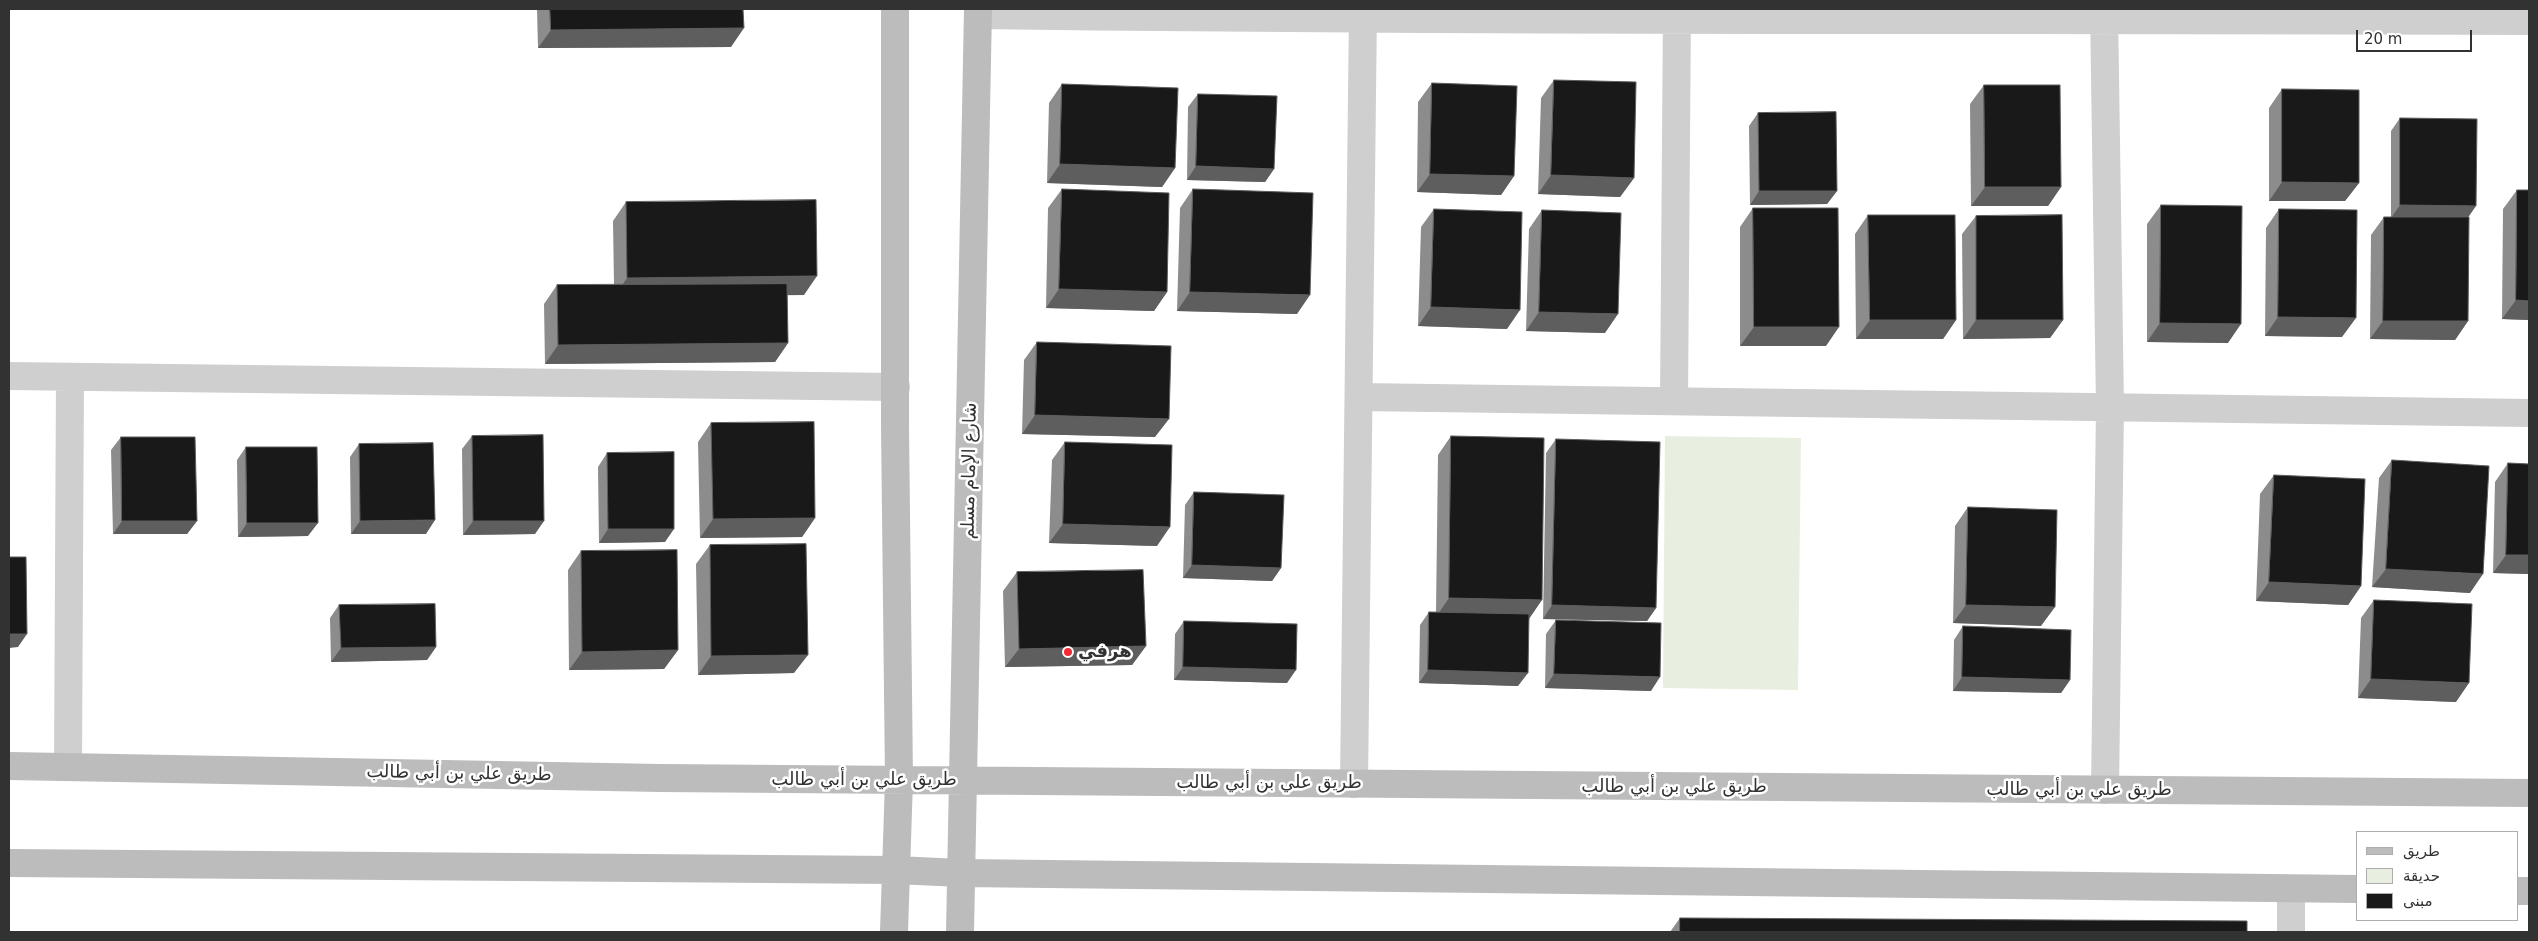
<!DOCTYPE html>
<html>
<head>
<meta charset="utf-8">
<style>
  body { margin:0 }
  #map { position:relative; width:2538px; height:941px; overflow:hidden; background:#fff; font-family:"DejaVu Sans",Cairo,sans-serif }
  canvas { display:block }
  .frame { position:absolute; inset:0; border:10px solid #323232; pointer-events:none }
  .legend { position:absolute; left:2356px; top:831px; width:162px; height:90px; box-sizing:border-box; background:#fff; border:1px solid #adadad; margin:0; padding:6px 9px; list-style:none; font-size:15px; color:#323232 }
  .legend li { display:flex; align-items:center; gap:10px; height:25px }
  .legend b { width:25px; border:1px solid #adadad }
  .scale { position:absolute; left:2356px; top:30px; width:116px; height:22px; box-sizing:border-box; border:2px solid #323232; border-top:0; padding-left:6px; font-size:15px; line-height:18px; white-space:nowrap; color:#323232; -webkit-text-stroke:4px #fff; paint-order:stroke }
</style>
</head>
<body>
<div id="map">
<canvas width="2538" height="941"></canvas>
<div class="frame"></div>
<ul class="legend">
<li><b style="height:6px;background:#bcbcbc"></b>طريق</li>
<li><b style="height:14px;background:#e8efe0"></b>حديقة</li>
<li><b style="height:14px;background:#191919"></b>مبنى</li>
</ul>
<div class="scale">20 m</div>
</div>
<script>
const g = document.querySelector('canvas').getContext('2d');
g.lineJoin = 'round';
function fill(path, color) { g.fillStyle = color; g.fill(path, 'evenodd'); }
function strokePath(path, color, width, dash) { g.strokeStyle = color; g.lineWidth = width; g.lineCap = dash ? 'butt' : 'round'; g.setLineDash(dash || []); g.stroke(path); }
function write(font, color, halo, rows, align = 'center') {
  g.font = font + ' "DejaVu Sans",Cairo,sans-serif'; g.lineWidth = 5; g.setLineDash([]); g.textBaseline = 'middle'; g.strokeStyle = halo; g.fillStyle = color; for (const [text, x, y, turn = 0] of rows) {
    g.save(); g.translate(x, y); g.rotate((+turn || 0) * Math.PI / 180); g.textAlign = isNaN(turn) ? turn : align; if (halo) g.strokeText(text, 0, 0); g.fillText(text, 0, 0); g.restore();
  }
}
fill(new Path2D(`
  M1665 436 1801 438 1798 690 1663 688Z`), '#e8efe0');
strokePath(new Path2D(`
  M2104 9 2110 407 2105 790
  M978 15C1495 22 2012 19 2529 21
  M9 376 896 387
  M1359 397 2529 413
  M1674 401 1677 9
  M68 767 70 377
  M1354 784 1363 9
  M2291 889V932`), '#cfcfcf', 28);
strokePath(new Path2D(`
  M9 766 661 778 2529 793
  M9 863 896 870 961 873 2357 889
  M2517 891H2529
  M894 932 899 780 895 426V9
  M960 932 978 9`), '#bcbcbc', 28);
fill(new Path2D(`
  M537 9H743L731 47 538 48Z
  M1554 80 1634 178 1620 197 1538 194 1541 98Z
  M1432 83 1514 176 1501 195 1417 192 1418 102Z
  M1062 84 1175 168 1162 187 1047 183 1049 103Z
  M1984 85 2061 187 2048 206H1971L1970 104Z
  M2282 89 2359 183 2345 201H2269V108Z
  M1198 94 1274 169 1265 182 1187 180 1188 107Z
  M1758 113 1837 191 1827 204 1750 205 1749 126Z
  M2400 118 2468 217V321L2455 340 2370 339 2371 235 2384 217H2391V131Z
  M1062 189 1167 292 1154 311 1046 308 1048 208Z
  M1193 189 1297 314 1177 311 1180 208Z
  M2517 190 2529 320 2502 319 2503 209Z
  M626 202 804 295H787L788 343 775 362 545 364 544 304 557 285H614L613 221Z
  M2161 205 2228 343 2147 342V224Z
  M1753 208 1826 346H1740V227Z
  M1434 209 1507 329 1418 326 1421 227Z
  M2279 209 2342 337 2265 336 2266 228Z
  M1542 210 1605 333 1526 331 1529 229Z
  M1868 215 1956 320 1943 339H1856L1855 234Z
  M1976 216 2063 320 2050 338 1963 339 1962 234Z
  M1037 342 1155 437 1022 434 1024 360Z
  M711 423 815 518 802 537 700 538 698 442Z
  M472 436 535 534 463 535 462 449Z
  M1451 436 1529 619 1518 686 1419 683 1420 625 1429 612H1436L1438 455Z
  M121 437 197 521 187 534H113L111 450Z
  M1556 439 1656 608 1647 621 1543 619 1546 453Z
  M1065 442 1157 546 1049 543 1052 460Z
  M359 444 426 534H351L350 457Z
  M246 447 308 536 238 537 237 460Z
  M607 453 665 542 599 543 598 467Z
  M2392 460 2470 593 2372 587 2379 478Z
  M2508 463 2529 464V574L2493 573 2495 482Z
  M2274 475 2361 586 2348 605 2256 601 2260 494Z
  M1194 492 1281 568 1272 581 1183 578 1185 505Z
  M1968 507 2041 626 1953 623 1955 526Z
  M710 545 794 673 698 675 696 564Z
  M581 551 678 650 664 669 569 670 568 570Z
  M1017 572 1146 646 1132 665 1005 667 1003 591Z
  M2374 600 2456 702 2358 698 2361 618Z
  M339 605 436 647 427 660 331 662 330 618Z
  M1556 620 1651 691 1545 688 1546 634Z
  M1184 621 1287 683 1174 680 1175 634Z
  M1963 626 2070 680 2061 693 1953 691 1954 640Z
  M1680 918 2247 932H1670Z`), '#8c8c8c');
fill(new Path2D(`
  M744 28 731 47 538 48 551 30Z
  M1060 164 1175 168 1162 187 1047 183Z
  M1196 166 1274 169 1265 182 1187 180Z
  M1430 174 1514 176 1501 195 1417 192Z
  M1551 175 1634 178 1620 197 1538 194Z
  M2282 182 2359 183 2345 201H2269Z
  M1985 187H2061L2048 206H1971Z
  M1759 191H1837L1827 204 1750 205Z
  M2400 205 2476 206 2467 219 2391 218Z
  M817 276 804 295 614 297 627 278Z
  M1059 289 1167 292 1154 311 1046 308Z
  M1190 292 1310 295 1297 314 1177 311Z
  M2516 300 2529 301V320L2502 319Z
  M1431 307 1520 310 1507 329 1418 326Z
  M1539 312 1618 314 1605 333 1526 331Z
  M2278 317 2356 318 2342 337 2265 336Z
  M1870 320H1956L1943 339H1856Z
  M1976 320H2063L2050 338 1963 339Z
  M2383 321H2468L2455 340 2370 339Z
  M2160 323 2241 324 2228 343 2147 342Z
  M1754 327H1839L1826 346H1740Z
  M788 343 775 362 545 364 558 345Z
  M1035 415 1169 419 1155 437 1022 434Z
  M815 518 802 537 700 538 713 519Z
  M435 520 426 534H351L360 521Z
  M122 521H197L187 534H113Z
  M473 521H544L535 534 463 535Z
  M247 523H318L308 536 238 537Z
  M1063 524 1170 527 1157 546 1049 543Z
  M608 529H674L665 542 599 543Z
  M2506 555H2529V574L2493 573Z
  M1192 565 1281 568 1272 581 1183 578Z
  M2386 569 2483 574 2470 593 2372 587Z
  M2269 582 2361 586 2348 605 2256 601Z
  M1449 598 1542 600 1529 619 1436 617Z
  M1552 605 1656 608 1647 621 1543 619Z
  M1966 605 2055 607 2041 626 1953 623Z
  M9 634H27L18 647 9 648Z
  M1146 646 1132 665 1005 667 1019 649Z
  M436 647 427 660 331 662 341 648Z
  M678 650 664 669 569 670 582 652Z
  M808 655 794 673 698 675 711 656Z
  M1183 667 1296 670 1287 683 1174 680Z
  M1428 670 1528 673 1518 686 1419 683Z
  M1554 674 1660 677 1651 691 1545 688Z
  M1962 677 2070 680 2061 693 1953 691Z
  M2371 679 2469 683 2456 702 2358 698Z`), '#5e5e5e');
const building = new Path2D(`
  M550 9H743L744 28 551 30Z
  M1554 80 1636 82 1634 178 1551 175Z
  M1432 83 1517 86 1514 176 1430 174Z
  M1062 84 1178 88 1175 168 1060 164Z
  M1984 85H2060L2061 187H1985Z
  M2282 89 2359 90V183L2282 182Z
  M1198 94 1277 96 1274 169 1196 166Z
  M1836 112 1837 191H1759L1758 113Z
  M2400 118 2477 119 2476 206 2400 205Z
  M1062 189 1169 193 1167 292 1059 289Z
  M1193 189 1313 193 1310 295 1190 292Z
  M2517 190H2529V301L2516 300Z
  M816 200 817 276 627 278 626 202Z
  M2161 205 2242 206 2241 324 2160 323Z
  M1753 208H1838L1839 327H1754Z
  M1434 209 1522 212 1520 310 1431 307Z
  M2279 209 2357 210 2356 318 2278 317Z
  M1542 210 1621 213 1618 314 1539 312Z
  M1868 215H1955L1956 320H1870Z
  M2062 215 2063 320H1976V216Z
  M2384 217H2469L2468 321H2383Z
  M787 284 788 343 558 345 557 285Z
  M1037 342 1171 346 1169 419 1035 415Z
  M814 422 815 518 713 519 711 423Z
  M543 435 544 521H473L472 436Z
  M1451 436 1544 438 1542 600 1449 598Z
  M121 437H195L197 521H122Z
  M1556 439 1660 442 1656 608 1552 605Z
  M1065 442 1172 445 1170 527 1063 524Z
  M433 443 435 520 360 521 359 444Z
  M246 447H317L318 523H247Z
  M674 452V529H608L607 453Z
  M2392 460 2489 466 2483 574 2386 569Z
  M2508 463 2529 464V555H2506Z
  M2274 475 2365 479 2361 586 2269 582Z
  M1194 492 1284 495 1281 568 1192 565Z
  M1968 507 2057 510 2055 607 1966 605Z
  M806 544 808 655 711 656 710 545Z
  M677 550 678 650 582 652 581 551Z
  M9 557H26L27 634H9Z
  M1143 570 1146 646 1019 649 1017 572Z
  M2374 600 2472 604 2469 683 2371 679Z
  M435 604 436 647 341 648 339 605Z
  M1429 612 1529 614 1528 673 1428 670Z
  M1556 620 1661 623 1660 677 1554 674Z
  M1184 621 1297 624 1296 670 1183 667Z
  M1963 626 2071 630 2070 680 1962 677Z
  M1680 918 2247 921V932H1680Z`);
fill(building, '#191919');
strokePath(building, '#5e5e5e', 1);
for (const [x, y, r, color] of [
  [1068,652,5,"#f32b35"]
]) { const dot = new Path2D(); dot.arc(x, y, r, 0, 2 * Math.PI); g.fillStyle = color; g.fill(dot); strokePath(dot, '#fff', 2); }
write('18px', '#323232', '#fff', [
  ["شارع الإمام مسلم",970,471,-89],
  ["طريق علي بن أبي طالب",459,774,1],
  ["طريق علي بن أبي طالب",864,780],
  ["طريق علي بن أبي طالب",1269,783],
  ["طريق علي بن أبي طالب",1674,787],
  ["طريق علي بن أبي طالب",2079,790]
]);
write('bold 18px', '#323232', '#fff', [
  ["هرفي",1078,652]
], 'left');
</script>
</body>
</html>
